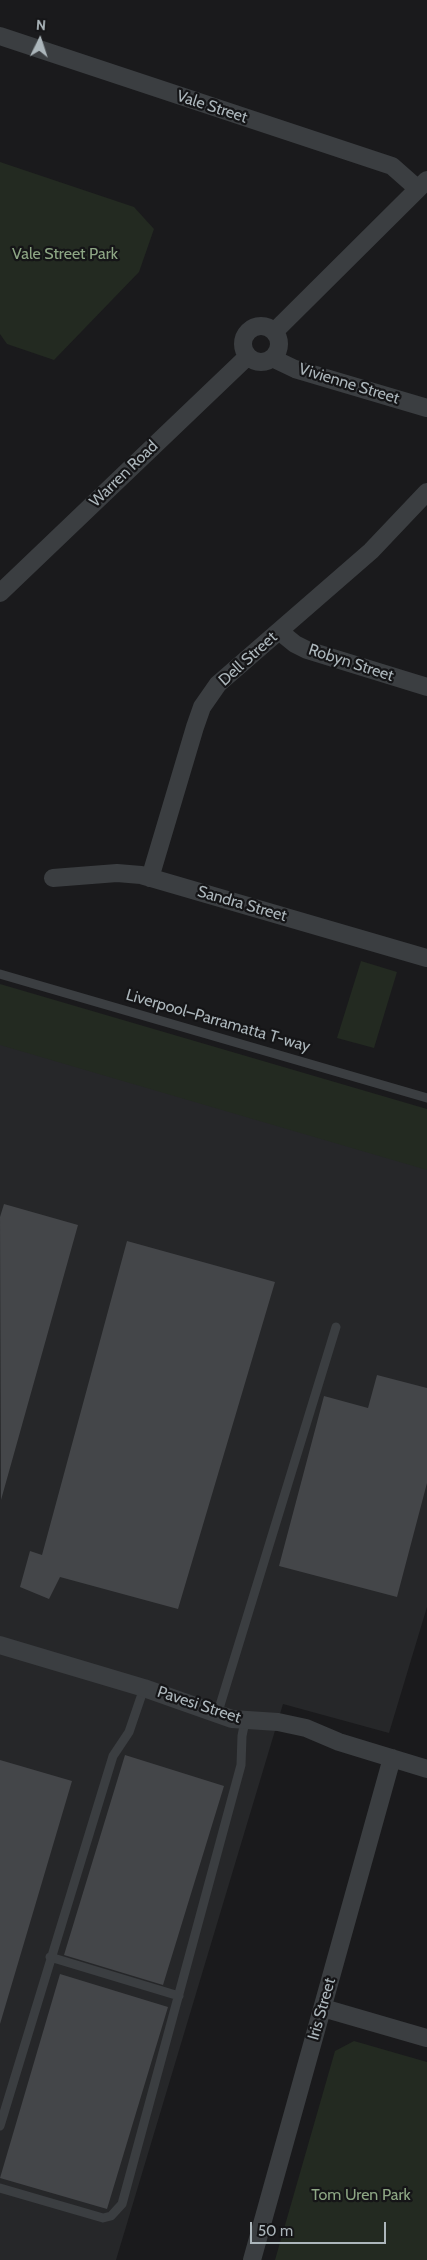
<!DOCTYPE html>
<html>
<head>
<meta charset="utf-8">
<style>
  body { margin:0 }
  #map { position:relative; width:427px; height:2260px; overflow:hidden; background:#1a1a1c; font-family:Cabin,sans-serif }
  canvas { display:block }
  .north { position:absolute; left:15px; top:15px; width:50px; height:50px; -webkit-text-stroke:4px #151517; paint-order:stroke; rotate:4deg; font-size:14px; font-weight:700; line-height:20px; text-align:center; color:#acb6bb }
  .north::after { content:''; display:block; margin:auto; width:18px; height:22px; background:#acb6bb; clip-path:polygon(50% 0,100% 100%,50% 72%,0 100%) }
  .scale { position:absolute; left:250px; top:2222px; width:136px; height:22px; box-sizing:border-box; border:2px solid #acb6bb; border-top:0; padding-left:6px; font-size:15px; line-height:18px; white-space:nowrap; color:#acb6bb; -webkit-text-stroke:4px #151517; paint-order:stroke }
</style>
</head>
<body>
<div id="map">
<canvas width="427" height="2260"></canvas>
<div class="north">N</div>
<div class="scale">50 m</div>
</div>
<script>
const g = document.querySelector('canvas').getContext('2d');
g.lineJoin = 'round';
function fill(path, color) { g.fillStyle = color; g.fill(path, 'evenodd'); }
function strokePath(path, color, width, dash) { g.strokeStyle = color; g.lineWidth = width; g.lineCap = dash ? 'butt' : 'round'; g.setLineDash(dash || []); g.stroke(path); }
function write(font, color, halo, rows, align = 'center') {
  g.font = font + ' Cabin,sans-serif'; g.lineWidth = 4.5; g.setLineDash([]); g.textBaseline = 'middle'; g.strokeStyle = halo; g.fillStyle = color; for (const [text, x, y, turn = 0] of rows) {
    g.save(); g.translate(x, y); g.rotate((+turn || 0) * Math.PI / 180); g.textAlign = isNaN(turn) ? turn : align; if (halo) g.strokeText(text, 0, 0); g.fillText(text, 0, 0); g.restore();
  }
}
fill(new Path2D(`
  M0 1032 427 1157V1607L389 1733 283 1704 116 2260H0Z`), '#262729');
fill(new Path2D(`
  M0 162 134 207 154 229 139 272 54 360 7 344 0 334Z
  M361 961 397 972 374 1048 337 1038Z
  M0 984 427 1109V1170L0 1045Z
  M354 2041 427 2062V2260H275L335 2051Z`), '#232a21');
fill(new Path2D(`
  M4 1204 78 1225 1 1500 0 1217Z
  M127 1241 275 1282 178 1609 60 1577 49 1599 20 1587 30 1551 42 1555Z
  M377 1375 427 1388V1483L397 1597 279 1566 324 1396 368 1408Z
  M125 1755 224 1786 163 1985 64 1955Z
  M0 1760 72 1781 0 2024Z
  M60 1974 168 2007 107 2209 0 2178Z`), '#444649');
strokePath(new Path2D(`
  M0 974 427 1098
  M217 1715 336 1327
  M50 1957 179 1996
  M0 2126 113 1756 129 1732 144 1688
  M0 2188 103 2218 111 2216 122 2204 241 1765 242 1736 245 1721`), '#3b3e41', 9);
strokePath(new Path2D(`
  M0 36 392 166 418 189
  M243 344a18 18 0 1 1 36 0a18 18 0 1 1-36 0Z
  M274 332 427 180
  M272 358 295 369 427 408
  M0 593 248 356
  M279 631 295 644 307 650 427 687
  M53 878 117 873 141 875 427 958
  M150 878 195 727 202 707 218 684 371 551 427 492
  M0 1645 144 1688 232 1719 278 1722 306 1728 339 1742 427 1769
  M323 2008 427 2038
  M252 2260 392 1758`), '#3b3e41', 18);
write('16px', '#acb6bb', '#151517', [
  ["Vale Street",212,107,18],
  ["Vivienne Street",349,384,17],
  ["Warren Road",124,474,-44],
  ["Dell Street",248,659,-42],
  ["Robyn Street",351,663,18],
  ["Sandra Street",242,904,16],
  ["Liverpool–Parramatta T-way",218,1021,16],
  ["Pavesi Street",199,1705,18],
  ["Iris Street",322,2009,-74]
]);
write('16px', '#8da684', '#151517', [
  ["Vale Street Park",65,254],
  ["Tom Uren Park",361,2195]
]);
</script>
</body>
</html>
